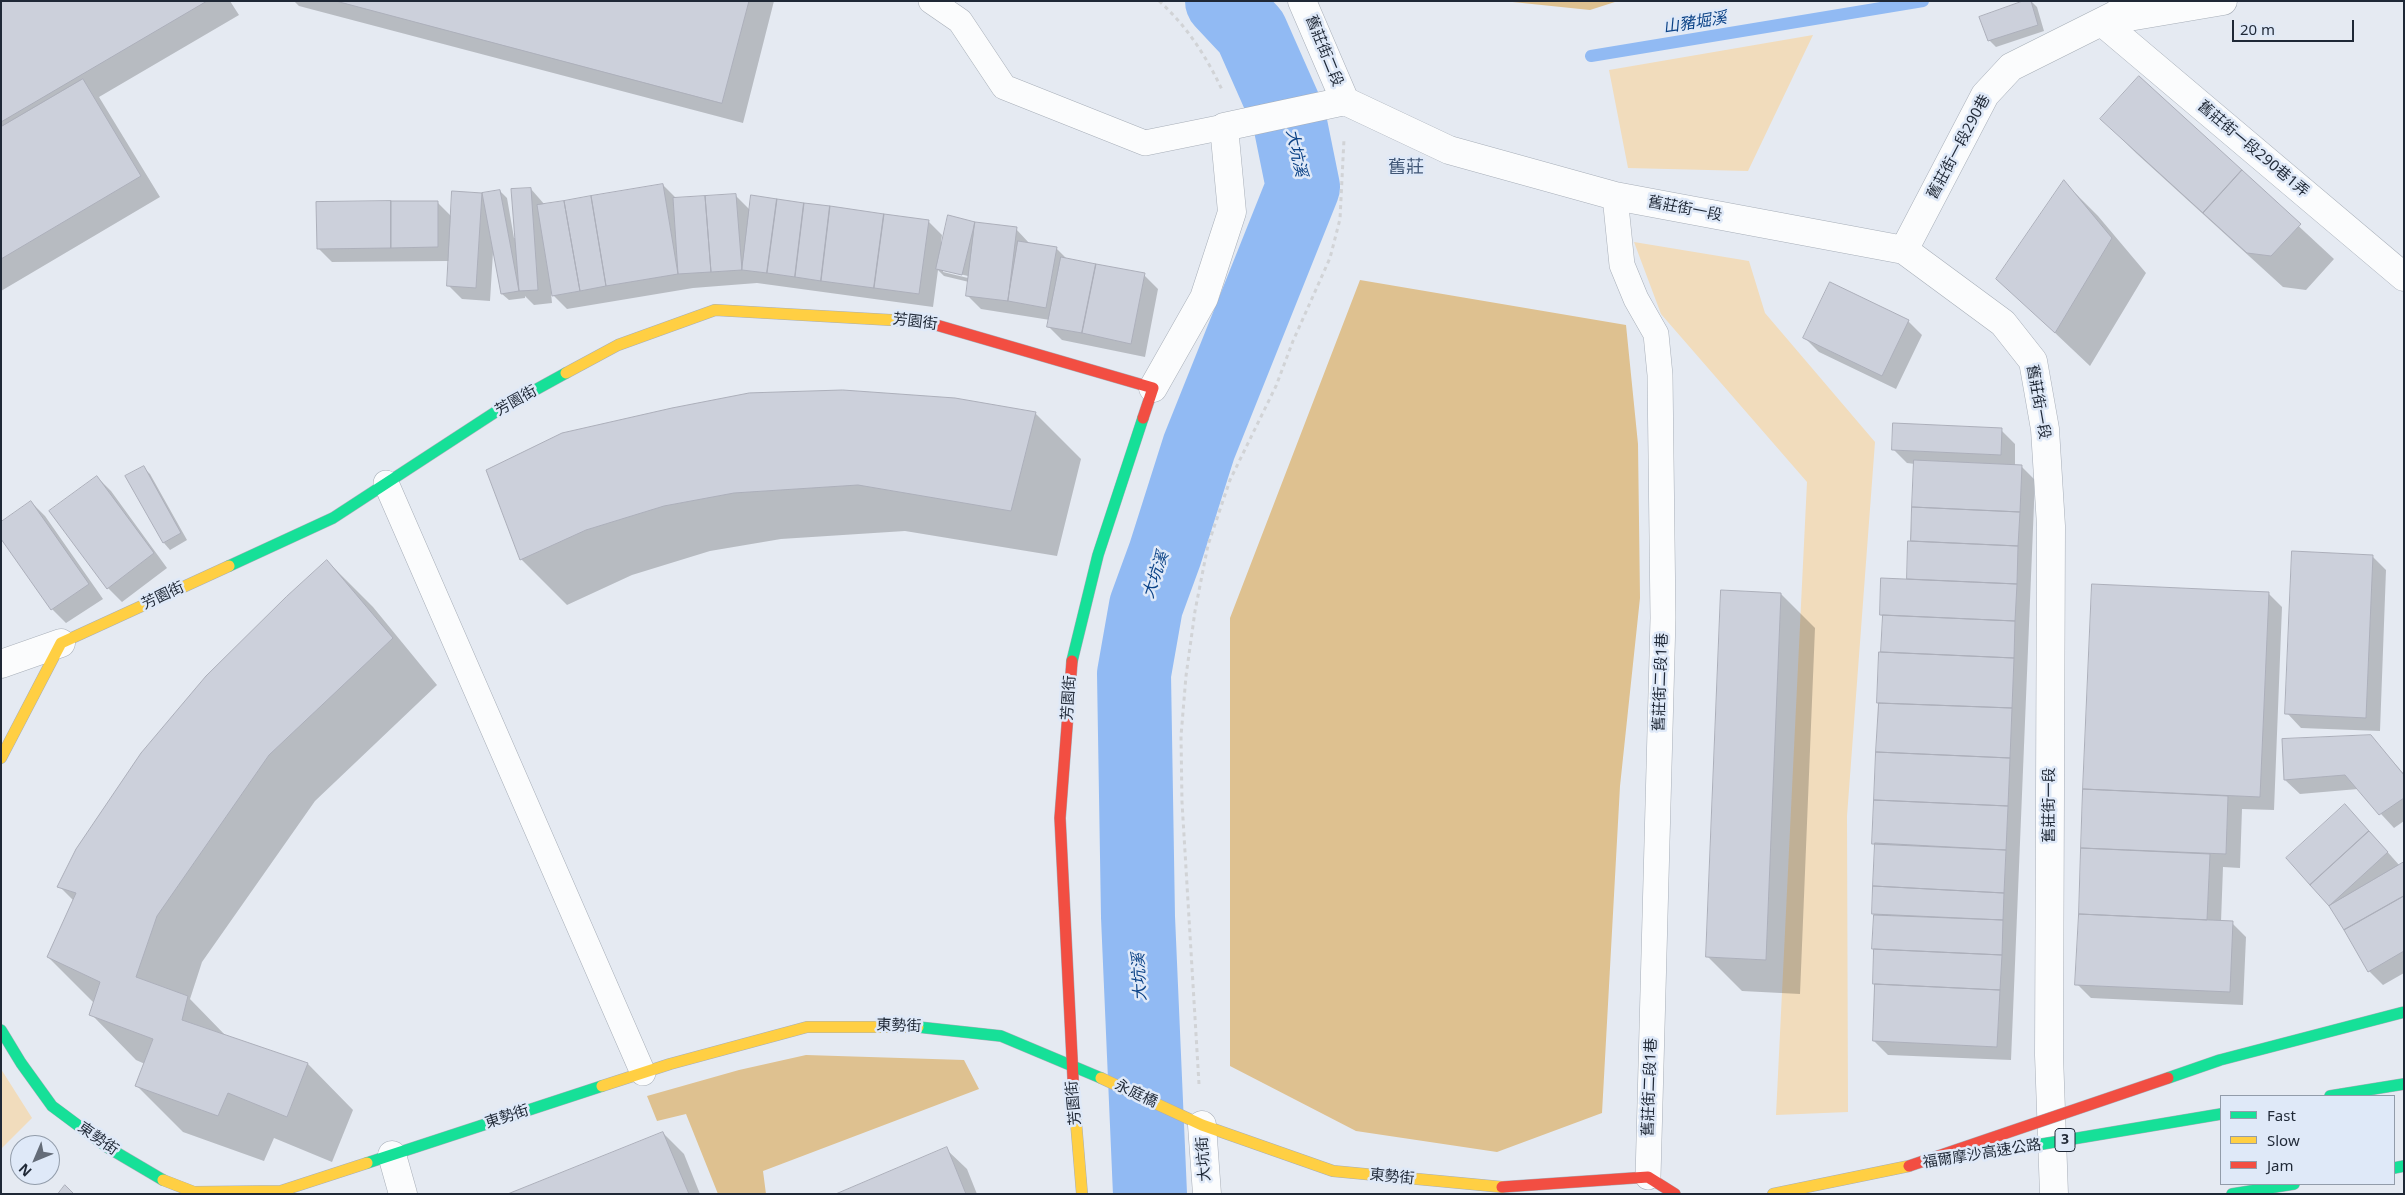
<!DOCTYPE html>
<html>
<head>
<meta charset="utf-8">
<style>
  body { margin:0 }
  #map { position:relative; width:2405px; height:1195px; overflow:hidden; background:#e5eaf2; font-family:"Noto Sans",sans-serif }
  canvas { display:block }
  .frame { position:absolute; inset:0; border:2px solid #1f2836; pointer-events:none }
  .legend { position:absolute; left:2220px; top:1095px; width:175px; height:90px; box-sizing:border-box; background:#dfe9f8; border:1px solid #929caa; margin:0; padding:6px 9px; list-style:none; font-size:15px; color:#1f2836 }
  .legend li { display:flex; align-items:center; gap:10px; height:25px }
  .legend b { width:25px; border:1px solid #929caa }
  .north { position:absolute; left:10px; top:1135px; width:50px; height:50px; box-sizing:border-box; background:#dfe9f8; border:1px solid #929caa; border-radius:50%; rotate:225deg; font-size:14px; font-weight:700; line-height:20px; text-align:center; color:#1f2836 }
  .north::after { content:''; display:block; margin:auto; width:18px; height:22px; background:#646c78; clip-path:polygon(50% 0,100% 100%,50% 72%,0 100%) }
  .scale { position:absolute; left:2232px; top:20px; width:122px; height:22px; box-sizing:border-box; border:2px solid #1f2836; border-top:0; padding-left:6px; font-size:15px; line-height:18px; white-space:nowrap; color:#1f2836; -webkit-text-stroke:4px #dfe9f8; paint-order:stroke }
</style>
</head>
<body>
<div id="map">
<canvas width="2405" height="1195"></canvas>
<div class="frame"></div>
<ul class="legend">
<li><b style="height:6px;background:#16e098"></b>Fast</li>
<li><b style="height:6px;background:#ffcf43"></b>Slow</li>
<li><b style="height:6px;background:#f24e42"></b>Jam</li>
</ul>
<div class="north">N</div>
<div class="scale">20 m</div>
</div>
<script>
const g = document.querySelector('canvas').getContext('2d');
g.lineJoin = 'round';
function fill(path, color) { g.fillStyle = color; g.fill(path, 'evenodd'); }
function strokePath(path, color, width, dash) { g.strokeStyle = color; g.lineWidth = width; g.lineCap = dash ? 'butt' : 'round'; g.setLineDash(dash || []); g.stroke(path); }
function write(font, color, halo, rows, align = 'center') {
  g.font = font + ' "Noto Sans","Noto Sans TC",sans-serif'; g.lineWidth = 5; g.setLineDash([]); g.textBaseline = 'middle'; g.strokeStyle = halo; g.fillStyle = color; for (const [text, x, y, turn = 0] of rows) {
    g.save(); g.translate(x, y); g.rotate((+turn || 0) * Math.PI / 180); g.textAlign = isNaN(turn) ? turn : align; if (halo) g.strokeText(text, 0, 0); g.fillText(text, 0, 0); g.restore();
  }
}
fill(new Path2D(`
  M1813 35 1748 171 1628 168 1609 70Z
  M1634 242 1749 261 1765 313 1875 442 1847 816 1848 1112 1776 1115 1807 482 1661 314Z
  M1 1069 32 1118 1 1149Z`), '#f1dcbc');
fill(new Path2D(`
  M1503 1H1618L1590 10Z
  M1360 280 1626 325 1638 444 1640 598 1620 786 1602 1113 1497 1152 1356 1131 1230 1066V618Z
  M806 1055 964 1060 979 1089 763 1171 766 1194H718L686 1114 657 1121 647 1096 739 1070Z`), '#dec190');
fill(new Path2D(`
  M1 1H230L239 15 99 97 160 197 1 291Z
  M294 1H774L743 123 299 6Z
  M2031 1 2037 7 2044 31 1996 47 1989 40Z
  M2139 78 2334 259 2306 290 2283 287 2136 153 2102 119Z
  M2064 182 2098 216 2146 273 2090 366 1998 279Z
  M663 185 677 199 735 195 751 211 928 221 942 235 941 242 943 243 974 223 1016 229 1030 244 1056 248 1067 259 1144 275 1158 289 1145 357 1062 340 1048 326 1050 320 981 309 967 295 969 282 944 276 938 270 933 307 757 283 693 288 567 309 551 293 552 303 534 305 525 296V298L509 300 502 294 493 252 490 301 462 299 448 285 449 261 332 262 318 248 437 202 452 217 482 194 500 191 507 198 514 238H516L531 189 545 205ZM943 270 968 276V278L943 272Z
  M1908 321 1922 335 1896 389 1819 352 1805 338Z
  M1035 413 1081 459 1057 556 905 531 781 539 710 551 632 575 567 605 521 559 487 471Z
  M2001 430 2015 444V466H2021L2035 480 2011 1060 1888 1055 1874 1041 1875 916 1873 914 1876 846 1874 843 1880 653H1882L1884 617 1881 615 1908 580 1915 464 1907 463 1893 449Z
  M143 467 150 474 187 540 170 550 164 543 127 476Z
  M97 477 111 491 167 568 122 602 108 588Z
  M31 502 45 516 103 599 66 623 52 609 1 537Z
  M2372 556 2386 570 2380 731 2301 728 2287 713Z
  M327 561 373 607 437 685 315 801 202 962 190 999 227 1037 308 1064 353 1110 332 1162 274 1138 264 1161 183 1132 137 1086 145 1064 136 1060 91 1014 94 1003 48 957 74 901 59 886Z
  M2093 585 2268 593 2282 607 2274 810 2242 809 2240 868 2223 867 2221 922 2232 923 2246 937 2243 1005 2091 998 2077 984Z
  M1781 594 1815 628 1800 994 1742 991 1707 956Z
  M2371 737 2404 774V821L2394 828 2358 789 2300 794 2285 780Z
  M2359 820 2400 866 2404 864V973L2383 985 2369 971 2330 905 2287 858Z
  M663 1133 684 1154 700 1194H511Z
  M946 1149 967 1169 977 1194H839Z`), '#0003');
strokePath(new Path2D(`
  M1591 56 1923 1`), '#91baf3', 12);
strokePath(new Path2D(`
  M1150 1194 1138 917 1134 674 1146 606 1165 554 1199 447 1303 187 1289 118 1251 32 1222 1`), '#91baf3', 74);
const building = new Path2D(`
  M1 1H207L1 122Z
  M336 1H749L722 103Z
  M2023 1H2031L2038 25 1988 41 1979 17Z
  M2139 76 2242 170 2203 213 2100 119Z
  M83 79 141 176 1 259V127Z
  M2242 170 2301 224 2271 256 2247 253 2203 213Z
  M2064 180 2112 238 2055 333 1996 279Z
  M663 184 678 274 606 286 591 196Z
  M531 188 538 290 519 291 511 189Z
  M500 190 519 291 501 294 482 193Z
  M452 191 482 193 476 288 447 286Z
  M736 194 742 270 711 272 705 196Z
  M751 195 777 199 767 273 742 270Z
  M591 196 606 286 580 291 564 201Z
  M705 196 711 272 678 274 673 198Z
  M777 199 804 203 795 277 767 273Z
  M391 201V248L317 249 316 202Z
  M391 201H438V247L391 248Z
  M564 201 580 291 552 296 537 205Z
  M804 203 830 206 821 281 795 277Z
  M830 206 884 214 874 288 821 281Z
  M884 214 929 220 919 294 874 288Z
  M948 215 975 222 962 275 936 269Z
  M975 222 1017 227 1008 301 966 296Z
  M1018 241 1057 247 1046 308 1008 301Z
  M1061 257 1096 264 1082 333 1047 327Z
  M1096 264 1145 273 1131 344 1082 333Z
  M1830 282 1909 320 1882 376 1803 338Z
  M843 390 955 398 1036 412 1011 511 858 485 734 493 664 506 586 530 520 560 486 470 562 433 672 408 749 393Z
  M1893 423 2002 428 2001 455 1892 450Z
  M1914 460 2022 465 2020 512 1912 507Z
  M144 466 181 533 163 543 125 476Z
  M97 476 154 553 107 589 49 511Z
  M31 501 89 584 51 610 1 539V522Z
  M1912 507 2020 512 2018 546 1911 541Z
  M1908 541 2018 546 2017 584 1907 579Z
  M2292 551 2373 555 2366 718 2285 714Z
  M327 560 393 638 269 755 157 916 136 977 188 996 182 1020 308 1063 287 1117 228 1093 218 1116 135 1086 153 1039 89 1015 100 982 47 957 76 893 57 887 76 849 141 753 206 676 286 597Z
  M1881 578 2017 584 2015 621 1880 615Z
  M2092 584 2269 592 2260 797 2083 789Z
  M1721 590 1781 593 1766 960 1706 957Z
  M1883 615 2015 621 2014 658 1881 652Z
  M1879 652 2014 658 2012 708 1877 703Z
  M1879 703 2012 708 2010 758 1876 752Z
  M2371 735 2404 775V798L2379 815 2345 775 2284 780 2282 739Z
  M1876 752 2010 758 2008 806 1874 800Z
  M2083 789 2228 796 2226 854 2081 848Z
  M1874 800 2008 806 2006 850 1872 844Z
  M2345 804 2369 831 2310 885 2286 858Z
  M2369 831 2388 852 2329 906 2310 885Z
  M1875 843 2006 850 2004 893 1873 886Z
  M2081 848 2210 854 2207 920 2079 914Z
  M2404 862V896L2344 930 2329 906Z
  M1873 886 2004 893 2003 920 1872 914Z
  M2404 896V951L2368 972 2344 930Z
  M2079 914 2233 921 2230 992 2075 985Z
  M1874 915 2003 920 2002 955 1872 949Z
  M1874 949 2002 955 2000 990 1873 984Z
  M1875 984 2000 990 1997 1047 1873 1041Z
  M663 1132 689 1194H508Z
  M947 1147 966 1194H836Z
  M65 1185 74 1194H58Z`);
fill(building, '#ccd0db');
strokePath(building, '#acafba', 1);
const lane = new Path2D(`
  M931 1 960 21 1004 87 1145 143 1224 127
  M1615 196 1622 265 1636 299 1656 334 1660 375 1663 618 1648 1177
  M386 483 643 1073`);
const street = new Path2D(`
  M1302 1 1345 101
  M2111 20 2223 1
  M2102 22 2404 277
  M1345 101 1449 150 1615 196 1904 250 2003 323 2033 361 2045 429 2051 526 2049 1055 2054 1194
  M1904 250 1985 95 2011 67 2115 15 2133 1
  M1153 388 1204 298 1232 212 1224 127 1345 101
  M1 664 61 643
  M1202 1125 1207 1194
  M392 1155 403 1194`);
const fast = new Path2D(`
  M229 566 333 518 497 411 566 373
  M1072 661 1098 555 1143 418
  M918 1027 1001 1036 1101 1078
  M1 1030 21 1063 52 1106 107 1147 163 1180
  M2330 1096 2404 1084
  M367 1163 602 1086
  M2394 1168 2404 1166
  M2232 1194 2294 1184`);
const slow = new Path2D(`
  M566 373 618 345 715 310 926 322
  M1 758 61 643 229 566
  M1101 1078 1202 1125 1333 1171 1502 1187
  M602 1086 670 1064 807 1027H918
  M1074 1098 1082 1194
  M163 1180 194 1192 281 1191 367 1163
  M1773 1194 1909 1166`);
const jam = new Path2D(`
  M926 322 1153 388 1143 418
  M1072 661 1060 818 1074 1098
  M1502 1187 1648 1177 1675 1194`);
strokePath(lane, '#a7aeb8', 26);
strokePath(street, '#a7aeb8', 29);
strokePath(fast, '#a7aeb8', 12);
strokePath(slow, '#a7aeb8', 12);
strokePath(jam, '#a7aeb8', 12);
strokePath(new Path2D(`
  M1159 1C1187 26 1208 59 1223 92
  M1199 1084 1182 802 1181 736 1186 676 1195 611 1208 545 1230 480 1276 386 1293 341 1330 258 1340 219 1344 139`), '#d1d3d6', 3, [4, 4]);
strokePath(lane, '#fbfcfd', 25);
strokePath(street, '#fbfcfd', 28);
strokePath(fast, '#16e098', 11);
strokePath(slow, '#ffcf43', 11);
strokePath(jam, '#f24e42', 11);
const fastBridge = new Path2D(`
  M2168 1078 2220 1060 2404 1012
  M1989 1153 2221 1114`);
const jamBridge = new Path2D(`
  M1909 1166 2168 1078`);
strokePath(fastBridge, '#a7aeb8', 12, []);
strokePath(jamBridge, '#a7aeb8', 12, []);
strokePath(fastBridge, '#16e098', 11);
strokePath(jamBridge, '#f24e42', 11);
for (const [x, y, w] of [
  [2065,1140,20]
]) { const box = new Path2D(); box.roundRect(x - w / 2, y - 11.5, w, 23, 4); g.fillStyle = '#dfe9f8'; g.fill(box); strokePath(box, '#1f2836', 1); }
write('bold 14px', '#1f2836', null, [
  ["3",2065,1140]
]);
write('15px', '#1f2836', '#dfe9f8', [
  ["舊莊街二段",1324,51,68],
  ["舊莊街一段290巷",1959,147,-62],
  ["舊莊街一段290巷1弄",2253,149,40],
  ["舊莊街一段",1685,209,11],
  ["芳園街",915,322,7],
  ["芳園街",516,401,-29],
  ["舊莊街一段",2038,402,80],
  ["芳園街",163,596,-25],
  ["舊莊街二段1巷",1661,682,-88],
  ["芳園街",1069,698,-86],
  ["舊莊街一段",2050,805,-90],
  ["東勢街",899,1026,2],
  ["舊莊街二段1巷",1650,1087,-88],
  ["永庭橋",1136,1094,25],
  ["芳園街",1074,1103,-95],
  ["東勢街",507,1117,-18],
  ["東勢街",98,1139,35],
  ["福爾摩沙高速公路",1982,1154,-9],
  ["大坑街",1204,1159,-94],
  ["東勢街",1392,1177,6]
]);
write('italic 16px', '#0b4286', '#dfe9f8', [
  ["山豬堀溪",1695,23,-9],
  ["大坑溪",1296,153,78],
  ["大坑溪",1156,575,-71],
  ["大坑溪",1140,977,-93]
]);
write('18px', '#415776', '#dfe9f8', [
  ["舊莊",1406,168]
]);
</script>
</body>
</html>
